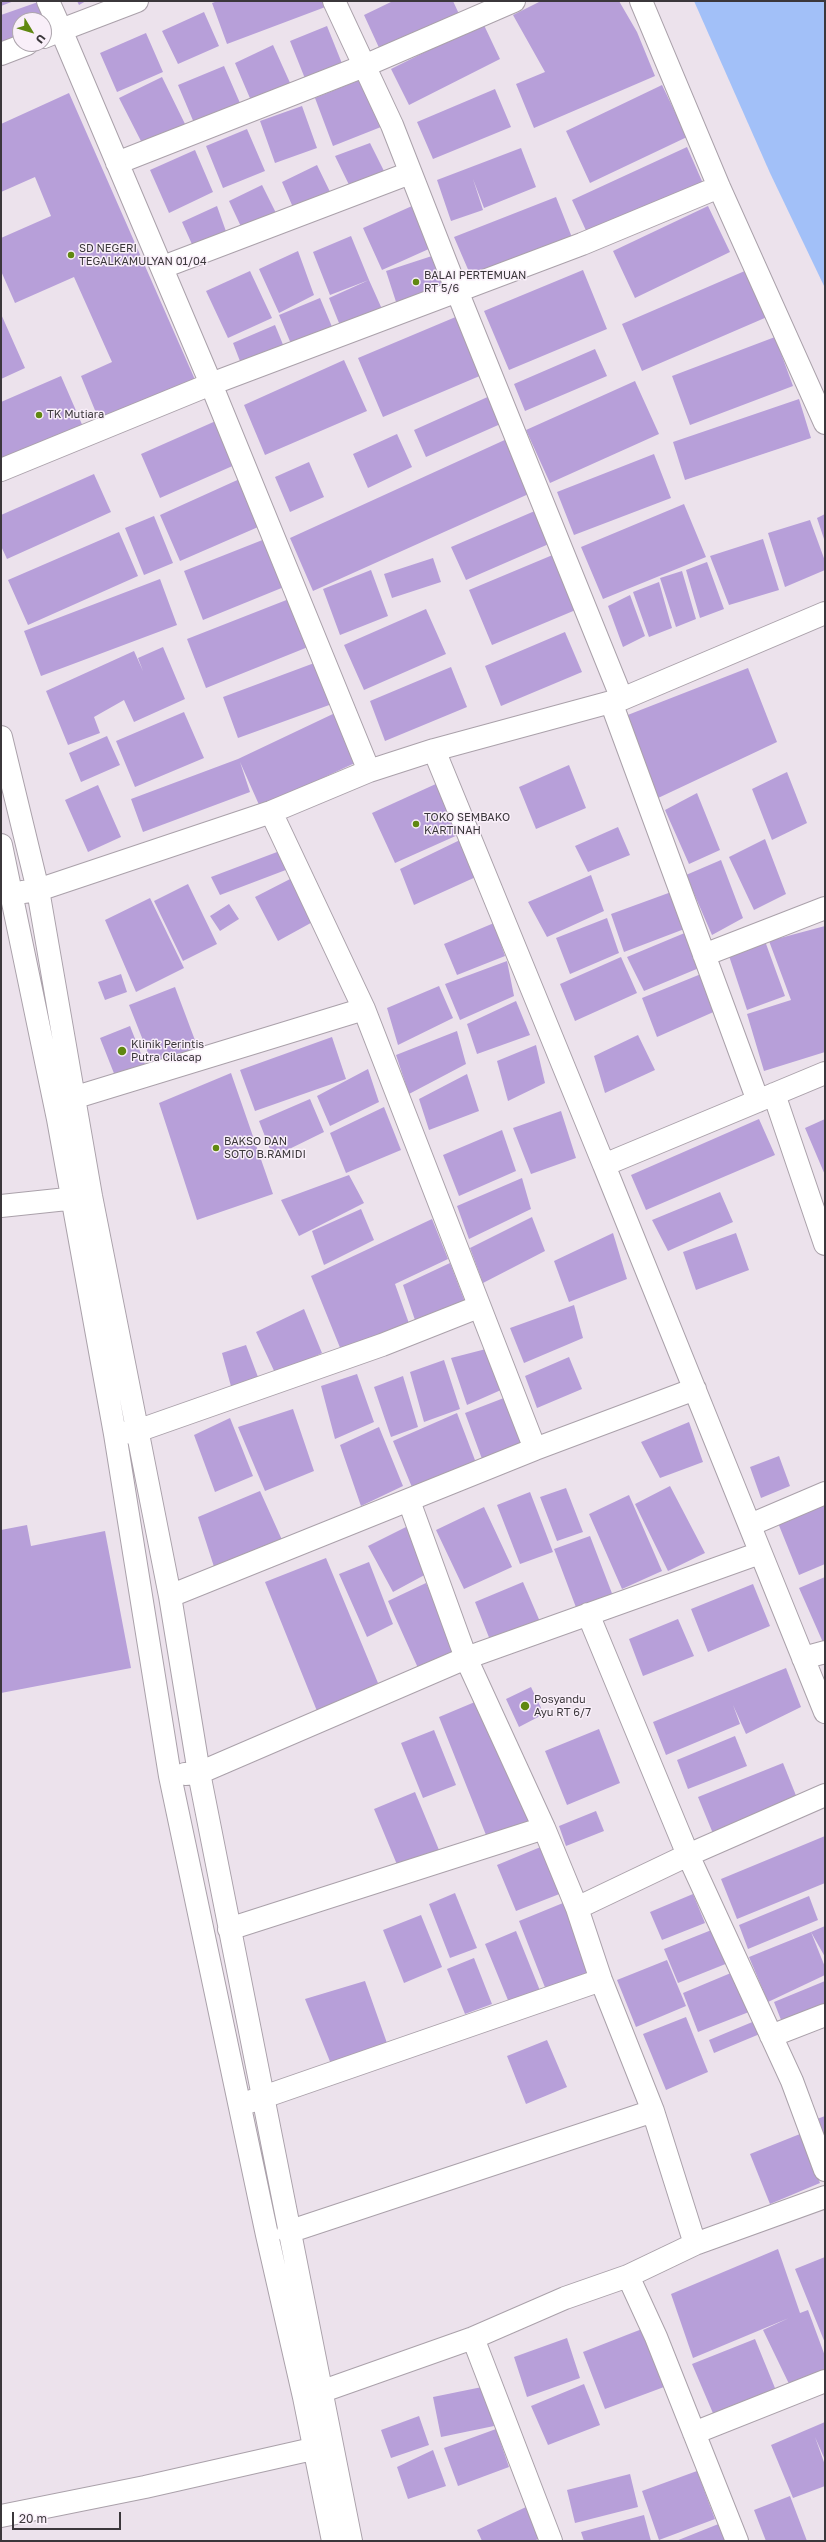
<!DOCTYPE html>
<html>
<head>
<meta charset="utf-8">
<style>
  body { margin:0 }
  #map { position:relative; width:826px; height:2542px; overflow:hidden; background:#ece2ec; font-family:"Golos Text",sans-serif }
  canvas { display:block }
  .frame { position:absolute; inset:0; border:2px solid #3b373b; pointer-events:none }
  .north { position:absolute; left:12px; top:12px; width:40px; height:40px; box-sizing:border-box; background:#f9eff9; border:1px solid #ada5ad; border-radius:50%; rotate:128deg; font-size:11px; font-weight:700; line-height:16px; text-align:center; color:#3b373b }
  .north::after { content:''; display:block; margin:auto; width:14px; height:18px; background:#608811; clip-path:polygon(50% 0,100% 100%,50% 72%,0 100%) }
  .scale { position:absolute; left:12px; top:2512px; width:109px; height:18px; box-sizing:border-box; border:2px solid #3b373b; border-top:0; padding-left:5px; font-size:12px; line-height:14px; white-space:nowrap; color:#3b373b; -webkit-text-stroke:3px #f9eff9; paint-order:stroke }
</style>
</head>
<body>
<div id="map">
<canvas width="826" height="2542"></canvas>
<div class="frame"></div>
<div class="north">U</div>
<div class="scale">20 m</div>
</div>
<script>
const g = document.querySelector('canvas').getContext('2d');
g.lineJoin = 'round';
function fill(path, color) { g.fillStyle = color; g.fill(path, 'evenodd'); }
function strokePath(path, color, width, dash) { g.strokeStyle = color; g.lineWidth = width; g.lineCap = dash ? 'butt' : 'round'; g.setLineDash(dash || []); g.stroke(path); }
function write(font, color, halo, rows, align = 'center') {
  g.font = font + ' "Golos Text",sans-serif'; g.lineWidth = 3; g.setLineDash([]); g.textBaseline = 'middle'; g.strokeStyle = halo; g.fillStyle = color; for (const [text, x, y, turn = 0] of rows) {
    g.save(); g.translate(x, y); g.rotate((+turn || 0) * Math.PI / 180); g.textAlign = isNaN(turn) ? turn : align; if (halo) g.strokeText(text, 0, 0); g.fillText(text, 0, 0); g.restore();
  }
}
fill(new Path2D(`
  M694 1H825V288L770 173Z`), '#a2c0f8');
fill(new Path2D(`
  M1 1H14L1 6Z
  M41 1 54 31 44 35V20H20V44L6 50 1 38V15Z
  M77 1H86L79 5Z
  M218 1H326L328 6 227 44 212 3Z
  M393 1H453L459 14 381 52 364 15Z
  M541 1H619L637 32 655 76 534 128 516 84 545 72 513 15Z
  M204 12 219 46 178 64 162 31Z
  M483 23 500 59 409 105 391 69Z
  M327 26 343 66 306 81 290 41Z
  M146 33 163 72 117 92 100 53Z
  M273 45 291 85 252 103 235 63Z
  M224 66 243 110 197 130 178 85Z
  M162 77 186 126 144 147 119 98Z
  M367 77 386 125 333 146 315 98Z
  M662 85 687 137 590 183 566 131Z
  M495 89 511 127 433 159 417 122Z
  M69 93 196 382 101 425 81 376 112 362 74 277 15 303 1 271V238L51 216 35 177 1 192V124Z
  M302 106 317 148 275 163 260 121Z
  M247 129 265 171 223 188 206 146Z
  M370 143 387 177 353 193 335 156Z
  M687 147 705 188 589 237 572 200Z
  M521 148 536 187 484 208 473 179 483 210 451 221 437 180Z
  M195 150 213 192 169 213 150 170Z
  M317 165 333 198 295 212 282 182Z
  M262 185 279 219 244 233 229 201Z
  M556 197 575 245 473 281 454 237Z
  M217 206 228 237 195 251 182 222Z
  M412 206 431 248 382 270 363 228Z
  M708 206 730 252 635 298 613 251Z
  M351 236 369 280 330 295 313 252Z
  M298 251 314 295 279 313 259 269Z
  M435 255 447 293 398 308 386 271Z
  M583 270 607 329 509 370 484 311Z
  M747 270 767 317 642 371 622 324Z
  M250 271 272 318 228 338 206 291Z
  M369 280 386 318 343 333 329 298Z
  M320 298 335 334 294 351 279 315Z
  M1 314 25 368 1 379Z
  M458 316 482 375 383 417 358 358Z
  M275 325 286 352 243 369 233 343Z
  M775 337 793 386 690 425 672 376Z
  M595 349 607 376 525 411 514 384Z
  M344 360 367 411 265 455 244 405Z
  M61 376 84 429 1 466V402Z
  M635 381 659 434 550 483 526 430Z
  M492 395 505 422 426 457 414 430Z
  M799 399 811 438 685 480 673 442Z
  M218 420 237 464 160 498 141 454Z
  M397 434 412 467 368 488 353 454Z
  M509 438 533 492 313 591 290 538Z
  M654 454 671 498 574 535 557 492Z
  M309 462 324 497 290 512 275 477Z
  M94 474 111 512 7 559 1 546V515Z
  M244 477 265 524 180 561 160 515Z
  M684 504 706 557 603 599 581 547Z
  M537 510 551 543 466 580 451 547Z
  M825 514V542L817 518Z
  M154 516 173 563 144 575 125 528Z
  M810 520 825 561V570L785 587 768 533Z
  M119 532 138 576 28 625 8 580Z
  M265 539 284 587 203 620 184 571Z
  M763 539 779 590 729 605 710 556Z
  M555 554 578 609 492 645 469 590Z
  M433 558 441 582 392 598 384 574Z
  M707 562 724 609 700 618 686 570Z
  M371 570 388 616 340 635 323 589Z
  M682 571 696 619 676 627 660 578Z
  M160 579 177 625 41 676 24 631Z
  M659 582 672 628 649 637 633 592Z
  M630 595 645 636 623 647 608 606Z
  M289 599 308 647 206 688 187 639Z
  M426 609 446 654 364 690 344 645Z
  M565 632 582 672 501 706 485 666Z
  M163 647 185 699 134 722 124 700 94 717 100 733 68 745 46 691 134 651 143 671 138 658Z
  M317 662 332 704 238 738 223 697Z
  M451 667 467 707 385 741 370 701Z
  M748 668 777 742 656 799 620 718Z
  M184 712 204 758 135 787 116 741Z
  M335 713 357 762 260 807 240 762 250 792 143 832 131 799 238 759Z
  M107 736 120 765 81 782 69 753Z
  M569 765 586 808 536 829 519 787Z
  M787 772 807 823 772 840 752 789Z
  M438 783 460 834 395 863 372 813Z
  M98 785 121 837 88 852 65 800Z
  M697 793 720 850 689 864 665 810Z
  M618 827 630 855 588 872 575 846Z
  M462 839 478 876 414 905 400 869Z
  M765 839 786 894 754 910 729 857Z
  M285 849 291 868 220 895 211 877Z
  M721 860 743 918 712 935 686 875Z
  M591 875 604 911 547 937 528 902Z
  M296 876 318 919 278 941 255 897Z
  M188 884 217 944 183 961 154 901Z
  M674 891 687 928 624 952 611 914Z
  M150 898 184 968 136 992 105 920Z
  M229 904 239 919 220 931 210 916Z
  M607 918 619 953 570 974 556 938Z
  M494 923 505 956 457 975 444 944Z
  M825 926V1052L764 1071 747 1014 791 1000 769 941Z
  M687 932 699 968 644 991 627 957Z
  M765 941 785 996 747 1010 727 950Z
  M621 957 637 993 575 1021 560 984Z
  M507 961 514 996 460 1020 445 984Z
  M121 974 127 992 105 1000 98 982Z
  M701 974 718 1010 657 1037 642 998Z
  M439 986 453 1018 398 1045 387 1008Z
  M175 987 199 1051 154 1068 129 1005Z
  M516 1001 530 1035 477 1054 467 1024Z
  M130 1026 145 1064 115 1076 100 1038Z
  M457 1031 466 1064 409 1094 396 1055Z
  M638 1035 655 1070 605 1093 594 1056Z
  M332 1037 346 1079 255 1111 240 1070Z
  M536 1045 545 1083 508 1101 497 1061Z
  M368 1069 379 1102 330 1126 317 1096Z
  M231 1073 273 1194 197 1220 159 1103Z
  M467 1074 479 1111 429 1130 419 1099Z
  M310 1099 324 1132 273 1157 259 1121Z
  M384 1107 401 1150 346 1173 330 1133Z
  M561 1111 576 1158 531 1174 513 1128Z
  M759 1119 775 1155 646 1210 631 1175Z
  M825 1119V1175L805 1128Z
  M502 1130 516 1171 459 1196 443 1155Z
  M349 1175 364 1203 299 1236 281 1200Z
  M522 1178 531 1209 469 1239 457 1206Z
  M720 1192 733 1222 668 1251 652 1220Z
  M361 1209 374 1240 324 1265 312 1231Z
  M532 1217 545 1251 483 1283 470 1248Z
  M432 1219 448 1259 395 1284 411 1329 343 1355 311 1276Z
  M613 1233 627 1279 569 1302 554 1261Z
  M736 1233 749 1270 696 1290 683 1252Z
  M450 1263 465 1302 416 1323 403 1285Z
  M574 1305 583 1338 524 1363 510 1328Z
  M304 1309 322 1353 276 1375 256 1332Z
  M246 1345 258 1377 232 1390 222 1353Z
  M486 1349 501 1390 467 1405 451 1358Z
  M569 1357 582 1389 537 1408 525 1376Z
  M444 1360 460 1409 424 1422 410 1372Z
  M357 1374 374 1422 335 1439 321 1386Z
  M403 1376 418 1427 391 1437 374 1387Z
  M509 1396 529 1451 485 1467 465 1413Z
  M293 1409 314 1471 265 1491 238 1427Z
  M457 1413 478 1468 416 1497 393 1441Z
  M230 1418 253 1476 215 1492 194 1435Z
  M689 1422 703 1462 660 1478 641 1442Z
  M379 1427 403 1486 361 1506 340 1445Z
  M779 1456 790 1486 761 1498 750 1467Z
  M670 1486 705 1553 668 1571 635 1504Z
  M566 1488 583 1532 557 1541 540 1497Z
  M260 1491 283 1542 216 1573 198 1517Z
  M530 1492 553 1552 520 1564 497 1505Z
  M629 1495 662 1571 622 1589 589 1514Z
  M825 1504V1564L799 1575 778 1523Z
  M484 1507 512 1567 464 1589 436 1530Z
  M27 1525 31 1546 105 1531 131 1668 1 1693V1530Z
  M406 1527 430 1572 393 1592 368 1546Z
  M590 1536 613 1596 577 1610 554 1549Z
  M326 1558 378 1683 319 1716 265 1582Z
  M369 1562 393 1624 367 1637 339 1574Z
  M825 1577V1647L799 1588Z
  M523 1582 541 1624 492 1645 475 1602Z
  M426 1583 456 1651 418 1668 388 1601Z
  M753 1584 770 1626 708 1652 691 1609Z
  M678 1619 694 1656 643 1676 629 1639Z
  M786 1668 801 1707 746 1734 733 1705 740 1724 666 1755 653 1722Z
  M531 1687 544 1714 519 1727 506 1699Z
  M482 1699 532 1822 488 1840 439 1717Z
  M599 1729 620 1783 567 1805 545 1751Z
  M434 1730 456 1785 423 1798 401 1743Z
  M735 1736 747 1766 688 1789 677 1760Z
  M783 1763 799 1803 714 1836 698 1797Z
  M415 1792 439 1850 398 1867 374 1809Z
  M596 1811 604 1831 566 1846 559 1826Z
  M825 1836V1883L737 1919 721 1879Z
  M543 1846 562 1893 516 1911 497 1865Z
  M455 1893 477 1948 450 1958 429 1904Z
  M693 1894 705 1923 662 1940 650 1912Z
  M809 1896 818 1920 748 1949 739 1925Z
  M563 1903 591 1972 546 1990 519 1921Z
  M421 1915 442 1967 404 1983 383 1930Z
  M825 1926V1957L811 1932Z
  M719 1927 733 1961 678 1983 664 1949Z
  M516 1931 543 1998 512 2010 485 1944Z
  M811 1932 825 1967V1975L768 2002 749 1957Z
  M474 1958 492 2004 465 2014 447 1969Z
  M667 1960 686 2006 636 2027 617 1980Z
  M738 1970 754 2010 698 2032 683 1993Z
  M365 1981 388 2046 333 2069 305 1999Z
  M825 1981V2008L783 2025 774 2002Z
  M686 2017 708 2072 666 2090 643 2034Z
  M762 2018 767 2031 714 2053 709 2040Z
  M547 2040 567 2087 526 2104 507 2056Z
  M825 2116V2140L817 2119Z
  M800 2134 820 2183 770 2204 750 2154Z
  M778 2249 800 2313 808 2310 825 2356V2373L791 2388 763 2330 789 2318 693 2358 671 2294Z
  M825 2257V2343L795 2269Z
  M642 2329 664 2387 605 2409 583 2352Z
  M567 2338 580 2378 527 2397 514 2357Z
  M755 2339 777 2393 715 2418 692 2364Z
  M584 2384 600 2425 548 2445 531 2406Z
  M487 2386 494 2426 441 2437 433 2397Z
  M419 2416 429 2445 391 2458 381 2430Z
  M825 2422V2460L815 2437 825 2465V2486L793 2498 771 2445Z
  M496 2429 509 2467 458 2486 444 2448Z
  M433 2450 446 2486 408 2499 397 2467Z
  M697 2471 715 2519 659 2540 642 2491Z
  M630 2474 638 2507 575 2523 567 2490Z
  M790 2496 807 2541H766L754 2510Z
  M526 2507 540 2538 534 2541H482L477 2530Z
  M644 2515 651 2541H584L581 2532Z
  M721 2523 728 2541H676Z`), '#b79fd9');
const minor = new Path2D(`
  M48 1 61 30 137 1
  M334 1 392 125 457 291 622 699
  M641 1 719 187 825 423
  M44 37 61 30 211 384 369 771
  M1 54 27 44
  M117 163 364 66 514 1
  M163 267 410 173
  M1 470 211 384 582 244 719 187
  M611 702 758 1101
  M1 737 38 890 91 1196 170 1596 199 1773 351 2541
  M434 750 604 1165
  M271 812 364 1009 535 1449
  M1 845 58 1119 115 1434 170 1776 267 2235 304 2397 333 2541
  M23 892 38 890 271 812 369 771 434 750 622 699 825 613
  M704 955 825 908
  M825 1073 604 1165 825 1712
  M774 1094 825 1244
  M73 1098 364 1009
  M1 1206 86 1197
  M123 1433 137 1431 382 1345 478 1307
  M409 1501 466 1658 544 1828 577 1908 601 1980 653 2111 695 2244
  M750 1525 825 1493
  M170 1596 535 1449 695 1389
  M588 1614 688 1855 792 2081 825 2170
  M803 1658 825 1652
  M185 1774 199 1773 466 1658 760 1553
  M577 1908 688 1855 825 1795
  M229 1929 544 1828
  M771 2036 825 2015
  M249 2102 601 1980
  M288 2232 653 2111
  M628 2276 656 2337 737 2541
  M473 2338 551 2541
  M306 2397 473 2338 565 2298 628 2276 695 2244 825 2197
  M694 2433 825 2381
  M1 2516 145 2487 330 2445`);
strokePath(minor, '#aaa1aa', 24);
strokePath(minor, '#fff', 22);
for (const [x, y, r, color] of [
  [71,255,4,"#608811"],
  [416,282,4,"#608811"],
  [39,415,4,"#608811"],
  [416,824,4,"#608811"],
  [122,1051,5,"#608811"],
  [216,1148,4,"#608811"],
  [525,1706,5,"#608811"]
]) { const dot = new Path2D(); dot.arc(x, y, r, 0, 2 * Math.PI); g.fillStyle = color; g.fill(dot); strokePath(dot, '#f9eff9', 1.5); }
write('11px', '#3b373b', '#f9eff9', [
  ["SD NEGERI",79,249],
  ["TEGALKAMULYAN 01/04",79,262],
  ["BALAI PERTEMUAN",424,276],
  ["RT 5/6",424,289],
  ["TK Mutiara",47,415],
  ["TOKO SEMBAKO",424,818],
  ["KARTINAH",424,831],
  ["Klinik Perintis",131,1045],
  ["Putra Cilacap",131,1058],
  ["BAKSO DAN",224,1142],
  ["SOTO B.RAMIDI",224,1155],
  ["Posyandu",534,1700],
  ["Ayu RT 6/7",534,1713]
], 'left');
</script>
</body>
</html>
